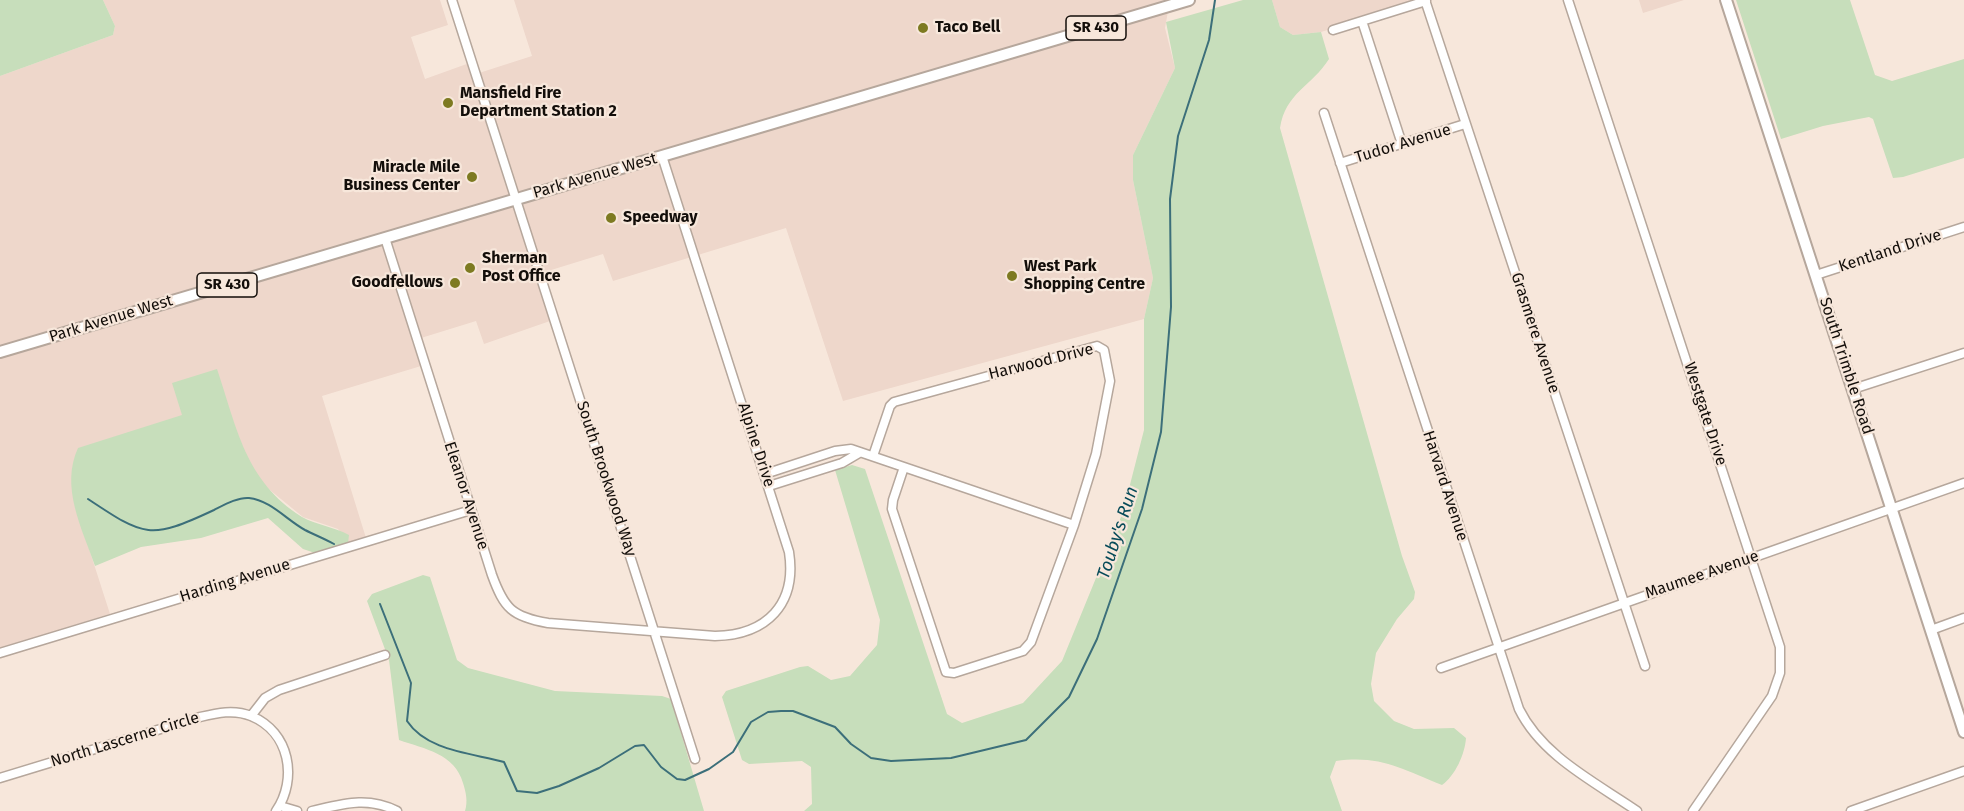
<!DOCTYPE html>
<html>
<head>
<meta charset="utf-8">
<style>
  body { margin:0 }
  canvas { display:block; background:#f7e7db }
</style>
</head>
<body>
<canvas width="1964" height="811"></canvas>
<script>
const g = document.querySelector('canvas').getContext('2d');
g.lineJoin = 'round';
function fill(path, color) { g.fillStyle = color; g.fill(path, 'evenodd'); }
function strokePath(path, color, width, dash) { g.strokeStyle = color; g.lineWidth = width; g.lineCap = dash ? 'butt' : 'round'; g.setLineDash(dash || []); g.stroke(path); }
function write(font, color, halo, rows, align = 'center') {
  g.font = font + ' "Fira Sans",sans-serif'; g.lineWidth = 4.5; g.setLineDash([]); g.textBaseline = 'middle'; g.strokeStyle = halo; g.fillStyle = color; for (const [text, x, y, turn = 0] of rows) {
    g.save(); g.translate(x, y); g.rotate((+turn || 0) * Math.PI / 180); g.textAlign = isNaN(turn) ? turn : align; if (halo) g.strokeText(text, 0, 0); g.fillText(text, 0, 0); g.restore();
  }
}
fill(new Path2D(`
  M103 0H440L448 25 411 37 425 79 475 61 479 73 532 56 514 0H1170L1165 28 1175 68 1133 155V180L1153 278 1144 319 843 401 786 228 613 281 603 254 535 275 550 321 484 344 476 321 421 338 412 341 421 366 322 396 366 538 348 543 338 529 303 517 265 486 74 502 110 614 0 648V76L113 35 115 26Z
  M1272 0H1423L1321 32 1293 35 1280 27Z
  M1639 0H1684L1643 13Z`), '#eed7cb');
fill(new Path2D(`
  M0 0H103L115 26 113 35 0 76Z
  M1243 0H1272L1280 27 1293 35 1321 32 1329 59C1312 86 1285 93 1280 128L1402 556 1415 592 1414 599 1397 619 1376 653 1371 684 1374 701 1394 721 1414 729 1454 728 1466 738C1465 754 1455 776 1442 785 1401 769 1381 755 1336 761L1330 777 1342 811H804L812 804 811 767 802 761 749 764 742 760 722 697 726 691 800 667 808 666 831 680 850 676 877 645 880 620 835 470 852 465 865 469 947 714 962 723 1023 703 1062 661 1123 512 1144 430V319L1153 278 1133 180V155L1175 68 1166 22Z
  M1736 0H1850L1875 75 1892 81 1964 59V158L1903 177 1893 178 1873 119 1869 117 1823 126 1781 139Z
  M217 369C237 428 245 481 302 517 316 525 335 527 349 535L348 543 315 553 303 549 268 518 201 538 141 547 95 566C82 528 60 487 78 448L182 415 172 383Z
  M423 575 430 577 457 660 468 668 555 691 662 696 671 699 704 811H465C468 802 466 792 463 783 455 754 425 749 399 740L389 660 367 601 372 594Z`), '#c7debb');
strokePath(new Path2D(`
  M88 499C145 537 150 540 214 510 224 505 238 497 249 498 270 500 288 521 305 530 315 535 325 539 334 544
  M380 604 411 683 407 721C427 751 471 753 504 762L517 791 537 793 559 786 599 768 635 746 644 745 661 767 677 779 685 780 709 769 733 752 751 722 768 712 781 711H793L835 727 851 744 871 758 891 761 951 758 1026 740 1069 697 1097 639 1142 509 1161 432 1171 307 1170 199 1178 136 1209 40 1215 0`), '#3c6f7a', 2);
const minor = new Path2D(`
  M452 0 695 759
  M1425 0 1645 666
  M1568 0 1780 647V673L1772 696 1693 811
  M1362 21 1402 144
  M1333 30 1426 1
  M1324 113 1519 709C1542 756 1595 782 1637 811
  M1340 163 1465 124
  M385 238 492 575C504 608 512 617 548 623L715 636C767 635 797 604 789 552L662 156
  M1816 275 1964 227
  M1853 389 1964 353
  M873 456 890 406 894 402 1097 346 1104 350 1110 381 1096 454 1074 525 1031 642 1023 651 954 673 946 672 892 509 893 500 904 467
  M765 474 835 451 851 449 1074 525
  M769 486 842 463 859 453
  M1931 630 1964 618
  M0 653 471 510
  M1441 668 1964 483
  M251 716 265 698 279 690 385 655
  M0 778 200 717C217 713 234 709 251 716 290 732 298 779 276 811
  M280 806 297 811
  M312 811C343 804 367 796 397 811
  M1851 811 1964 771`);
const major = new Path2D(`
  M1726 0 1964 732
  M0 352 1189 0`);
strokePath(minor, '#b6a79c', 11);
strokePath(major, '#b6a79c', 14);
strokePath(minor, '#fff', 8);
strokePath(major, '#fff', 10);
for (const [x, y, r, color] of [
  [923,28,6,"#7d7a21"],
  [448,103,6,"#7d7a21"],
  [472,177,6,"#7d7a21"],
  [611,218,6,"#7d7a21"],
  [470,268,6,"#7d7a21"],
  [1012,276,6,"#7d7a21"],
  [455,283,6,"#7d7a21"]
]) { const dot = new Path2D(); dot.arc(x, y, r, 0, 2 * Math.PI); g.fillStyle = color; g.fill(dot); strokePath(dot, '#f7e7db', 2); }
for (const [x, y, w] of [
  [1096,28,60],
  [227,285,60]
]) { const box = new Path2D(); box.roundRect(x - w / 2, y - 12, w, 24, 4.5); g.fillStyle = '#f7e7db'; g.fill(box); strokePath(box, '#130e0a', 1.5); }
write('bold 15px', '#130e0a', null, [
  ["SR 430",1096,28],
  ["SR 430",227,285]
]);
write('bold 16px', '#130e0a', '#f7e7db', [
  ["Taco Bell",935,28],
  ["Mansfield Fire",460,94],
  ["Department Station 2",460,112],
  ["Miracle Mile",460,168,"right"],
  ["Business Center",460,186,"right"],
  ["Speedway",623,218],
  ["Sherman",482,259],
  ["Post Office",482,277],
  ["West Park",1024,267],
  ["Shopping Centre",1024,285],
  ["Goodfellows",443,283,"right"]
], 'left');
write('16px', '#130e0a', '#f7e7db', [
  ["Tudor Avenue",1403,144,-17],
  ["Park Avenue West",595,176,-16],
  ["Kentland Drive",1890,251,-18],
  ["Park Avenue West",111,319,-17],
  ["Grasmere Avenue",1535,333,72],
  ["Harwood Drive",1041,362,-14],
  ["South Trimble Road",1846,366,72],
  ["Westgate Drive",1705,414,72],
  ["Alpine Drive",756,445,72],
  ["South Brookwood Way",606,479,72],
  ["Harvard Avenue",1445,486,72],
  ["Eleanor Avenue",466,496,72],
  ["Maumee Avenue",1702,575,-19],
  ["Harding Avenue",235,581,-17],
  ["North Lascerne Circle",125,740,-17]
]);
write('italic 18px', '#074b59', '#f7e7db', [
  ["Touby's Run",1118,533,-72]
]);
</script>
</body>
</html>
